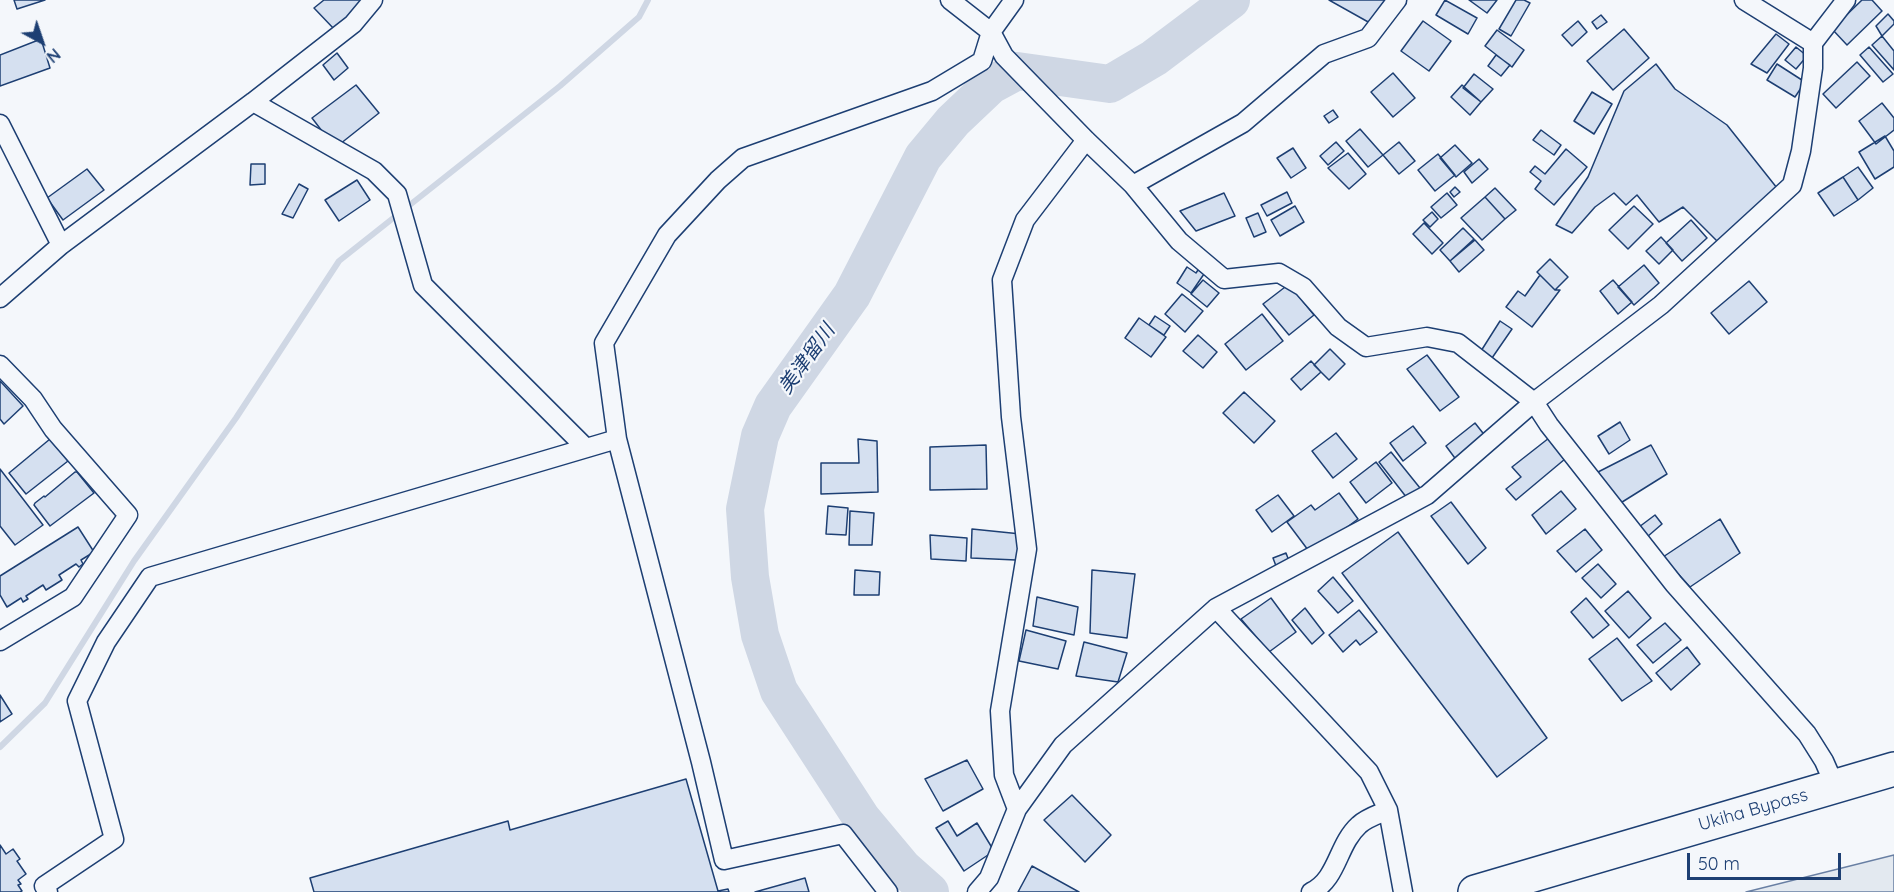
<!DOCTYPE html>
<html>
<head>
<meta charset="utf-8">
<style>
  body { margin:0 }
  #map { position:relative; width:1894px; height:892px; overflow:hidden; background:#f4f7fb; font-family:Quicksand,sans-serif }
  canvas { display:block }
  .north { position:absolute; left:12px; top:12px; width:60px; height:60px; -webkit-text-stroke:4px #f4f7fb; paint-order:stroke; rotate:140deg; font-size:16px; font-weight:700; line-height:24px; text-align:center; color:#1d3f73 }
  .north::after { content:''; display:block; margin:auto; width:21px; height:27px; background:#1d3f73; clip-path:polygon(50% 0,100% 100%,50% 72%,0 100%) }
  .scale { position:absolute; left:1687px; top:853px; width:154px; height:27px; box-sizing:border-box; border:3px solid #1d3f73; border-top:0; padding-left:8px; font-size:18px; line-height:21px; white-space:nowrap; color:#1d3f73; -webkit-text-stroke:4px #f4f7fb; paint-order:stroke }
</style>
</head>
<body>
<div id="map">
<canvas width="1894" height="892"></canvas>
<div class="north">N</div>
<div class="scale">50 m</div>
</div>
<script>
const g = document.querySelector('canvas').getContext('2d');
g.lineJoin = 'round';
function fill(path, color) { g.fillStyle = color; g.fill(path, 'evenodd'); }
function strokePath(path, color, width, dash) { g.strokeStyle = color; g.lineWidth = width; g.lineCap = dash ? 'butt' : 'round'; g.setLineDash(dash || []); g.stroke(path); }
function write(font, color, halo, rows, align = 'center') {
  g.font = font + ' Quicksand,"Noto Sans JP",sans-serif'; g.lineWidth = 4.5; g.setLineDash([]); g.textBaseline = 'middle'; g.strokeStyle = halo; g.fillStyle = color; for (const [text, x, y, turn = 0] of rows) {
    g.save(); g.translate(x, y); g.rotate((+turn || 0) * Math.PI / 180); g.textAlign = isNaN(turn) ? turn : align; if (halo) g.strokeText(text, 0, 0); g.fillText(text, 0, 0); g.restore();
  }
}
const green = new Path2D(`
  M1894 855V892H1746Z`);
fill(green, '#e3e9f0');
strokePath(green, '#687fa3', 1.5);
strokePath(new Path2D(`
  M0 747 45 703 134 561 236 418 339 261 560 86 639 17 648 0`), '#cfd7e4', 6);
strokePath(new Path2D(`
  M930 892 903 868 862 819 779 691 760 635 750 577 745 509 760 436 773 406 852 295 923 157 953 121 991 85 1017 71 1110 84 1154 58 1231 0`), '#cfd7e4', 38);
const building = new Path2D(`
  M14 0H45L17 9Z
  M324 0H361L364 4 335 30 314 8Z
  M1329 0H1385L1370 23Z
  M1445 0 1477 18 1468 34 1436 15Z
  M1469 0H1497L1487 13Z
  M1516 0H1524L1530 3 1511 36 1499 29Z
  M1862 0H1872L1882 11 1847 45 1832 29Z
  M1888 14 1894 21V24L1882 36 1876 26Z
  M1601 15 1607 22 1597 29 1592 22Z
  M1423 21 1451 41 1429 71 1401 51Z
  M1578 21 1587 32 1572 46 1562 35Z
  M1624 29 1649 58 1613 90 1587 61Z
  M1497 30 1524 50 1512 67 1485 46Z
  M1776 34 1789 44 1767 73 1751 64Z
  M1882 36 1894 51V70L1872 45Z
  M41 39 50 68 0 86V55Z
  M1796 47 1807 56 1796 69 1785 60Z
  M1869 47 1893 74 1883 82 1860 55Z
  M337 53 348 68 334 80 323 65Z
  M1496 55 1510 65 1501 76 1488 66Z
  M1857 62 1870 76 1836 108 1823 94Z
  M1656 64 1675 89 1727 125 1777 188 1718 242 1683 207 1659 222 1637 195 1626 205 1614 193 1595 207 1572 233 1556 225 1588 177 1624 91Z
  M1777 64 1805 82 1795 97 1767 80Z
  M1393 73 1415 98 1393 117 1371 92Z
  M1474 74 1493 89 1481 102 1463 88Z
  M356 85 379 113 335 148 312 118Z
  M1462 85 1481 102 1470 115 1451 97Z
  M1592 92 1612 104 1594 134 1574 121Z
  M1882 103 1894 118V130L1876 144 1859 121Z
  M1333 110 1338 117 1329 123 1324 116Z
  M1360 129 1383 155 1368 167 1346 141Z
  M1541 130 1561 145 1554 155 1533 140Z
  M1885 136 1894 151V167L1875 179 1859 152Z
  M1336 142 1344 151 1328 165 1320 156Z
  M1399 142 1415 161 1399 174 1383 155Z
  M1455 145 1472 163 1456 177 1440 158Z
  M1293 148 1306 168 1291 178 1277 158Z
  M1566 149 1587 167 1554 205 1535 189 1541 181 1530 172 1535 166 1545 174Z
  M1348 153 1366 174 1349 189 1328 168Z
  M1438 154 1455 175 1435 191 1418 170Z
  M1479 159 1488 169 1472 183 1464 172Z
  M251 164H265V184L250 185Z
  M1858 167 1873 188 1858 200 1843 177Z
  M87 169 104 190 63 220 47 198Z
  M1843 177 1858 200 1834 216 1818 193Z
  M357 180 370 200 339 221 325 200Z
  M299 184 308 189 293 218 282 214Z
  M1455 187 1460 192 1454 197 1450 192Z
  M1495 188 1516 210 1505 219 1485 197Z
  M1287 192 1292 203 1267 216 1261 205Z
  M1224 193 1235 216 1196 231 1180 211Z
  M1447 193 1457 205 1441 218 1431 207Z
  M1485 197 1505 219 1482 240 1461 218Z
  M1295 206 1304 222 1280 236 1271 220Z
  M1634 206 1653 224 1628 249 1609 230Z
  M1432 212 1438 219 1430 227 1423 220Z
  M1258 213 1266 232 1254 237 1246 218Z
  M1691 220 1707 238 1682 261 1666 243Z
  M1424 223 1443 243 1432 254 1413 234Z
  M1463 228 1474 239 1450 261 1440 250Z
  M1661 237 1673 250 1659 264 1646 251Z
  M1475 240 1484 250 1459 272 1450 261Z
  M1550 259 1568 277 1555 290 1537 272Z
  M1644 265 1659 283 1634 305 1618 287Z
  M1187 267 1196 273 1198 270 1204 274 1191 293 1177 283Z
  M1540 275 1555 290H1560L1532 327 1506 307 1518 291 1525 296Z
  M1203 280 1219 293 1207 307 1191 294Z
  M1613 280 1632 302 1618 314 1600 291Z
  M1749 281 1767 302 1729 334 1711 313Z
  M1289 284 1314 315 1289 335 1263 304Z
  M1182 294 1203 311 1185 332 1165 314Z
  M1262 314 1283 341 1246 370 1225 344Z
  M1155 316 1170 326 1164 335 1149 325Z
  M1139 318 1166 337 1151 357 1125 338Z
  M1500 321 1512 329 1492 358 1481 351Z
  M1198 335 1217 352 1203 368 1183 351Z
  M1330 349 1345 364 1329 380 1314 365Z
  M1427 355 1459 397 1440 411 1407 369Z
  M1311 361 1321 372 1301 390 1291 379Z
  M0 381 23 406 4 424 0 419Z
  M1244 392 1275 421 1254 443 1223 413Z
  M1620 422 1630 440 1609 454 1598 436Z
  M1475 423 1490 442 1460 465 1446 446Z
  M1413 426 1426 443 1403 461 1390 443Z
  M1336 433 1357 459 1333 478 1312 451Z
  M1549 438 1565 459 1516 500 1506 489 1521 477 1512 467Z
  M50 439 68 461 26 494 9 473Z
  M858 439 877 441 878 492 821 494V463H859Z
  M986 445 987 489 930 490V447Z
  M1651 445 1667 474 1619 504 1598 472Z
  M1391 452 1420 488 1407 498 1379 462Z
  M1376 462 1392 483 1366 503 1350 482Z
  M0 469 43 525 15 545 0 526Z
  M75 472H77L94 493 50 526 34 505 35 503 44 496 45 497Z
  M1561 491 1576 509 1546 534 1532 515Z
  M1339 493 1358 519 1311 554 1287 522 1311 505 1315 510Z
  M1278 495 1294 516 1272 532 1256 510Z
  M1451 502 1486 548 1468 564 1431 516Z
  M828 506 848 508 846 535 826 534Z
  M850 511 874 513 872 545H849Z
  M1655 515 1662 524 1647 537 1639 527Z
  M1720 519 1740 553 1690 587 1663 557Z
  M78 527 94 552 81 560 83 564 79 567 76 564 59 575 62 580 46 590 43 585 26 596 28 599 23 602 21 598 7 607 0 595V576Z
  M972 529 1021 534 1016 560 971 558Z
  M1585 529 1602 550 1576 572 1557 551Z
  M1398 532 1547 738 1497 777 1342 573Z
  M930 535 967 538 966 561 931 559Z
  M1286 553 1289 561 1276 566 1273 558Z
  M1598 564 1616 584 1601 598 1582 578Z
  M855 570 880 572 879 595H854Z
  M1092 570 1135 574 1127 638 1090 633Z
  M1333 577 1353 601 1338 613 1318 591Z
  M1628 591 1651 618 1629 638 1605 611Z
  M1037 597 1078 607 1074 635 1033 626Z
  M1271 598 1296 632 1269 652 1241 619Z
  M1586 598 1609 625 1593 638 1571 612Z
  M1305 608 1324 633 1312 644 1292 620Z
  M1359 610 1377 632 1360 645 1356 640 1343 652 1329 635Z
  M1665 623 1681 640 1653 663 1637 645Z
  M1026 630 1066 641 1058 669 1019 661Z
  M1617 638 1652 681 1622 701 1589 659Z
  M1084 642 1127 653 1118 682 1076 676Z
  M1687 647 1700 664 1671 690 1656 673Z
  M0 695 12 714 0 722Z
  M967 760 983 789 943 811 925 779Z
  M686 779 718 891 728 889 729 892H314L310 878 508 821 510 830Z
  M1072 795 1111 835 1085 862 1044 820Z
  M948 821 957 836 977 823 994 851 964 871 936 828Z
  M0 845 6 854 13 849 20 859 17 861 26 874 18 880 21 884 18 885 22 891 20 892H0Z
  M1032 866 1079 892H1018Z
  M805 878 809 892H755Z`);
fill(building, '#d5e0f0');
strokePath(building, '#1d3f73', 1.5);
const street = new Path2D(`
  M950 0 991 32 1004 56 1086 140 1133 185 1179 241 1224 279 1279 273 1303 287 1338 327 1366 347 1427 337 1458 343 1534 402 1549 425 1674 584 1807 734 1824 761 1835 786
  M1744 0 1813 43
  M253 102 374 171 397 194 423 285 585 447
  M0 124 61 245
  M1133 185 1243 123 1324 54 1368 38 1397 0
  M0 298 61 245 253 102 353 24 373 0
  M0 365 33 399 53 429 128 515 73 597 0 641
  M1216 608 1369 772 1388 810 1403 892
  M1017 809 1004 775 1000 711 1027 549 1011 417 1002 280 1025 220 1086 140
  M48 892 44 886 114 839 77 701 106 642 150 577 617 439
  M888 892 843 834 724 860 701 762 617 439 604 343 667 235 718 180 743 158 932 91 982 61 991 32 1014 0
  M977 892 989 878 1017 809 1063 745 1216 608 1427 495 1534 402 1661 305 1792 185 1801 151 1813 68V43L1846 0
  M1311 892C1338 879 1337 845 1359 825 1366 818 1379 814 1388 810`);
const highway = new Path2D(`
  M1475 892 1894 769`);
strokePath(street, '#1d3f73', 21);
strokePath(highway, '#1d3f73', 36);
strokePath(street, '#f4f7fb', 18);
strokePath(highway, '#f4f7fb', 33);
write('18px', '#1d3f73', '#f4f7fb', [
  ["Ukiha Bypass",1753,810,-16]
]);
write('italic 20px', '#1d3f73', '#f4f7fb', [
  ["美津留川",807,359,-54]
]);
</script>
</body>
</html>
